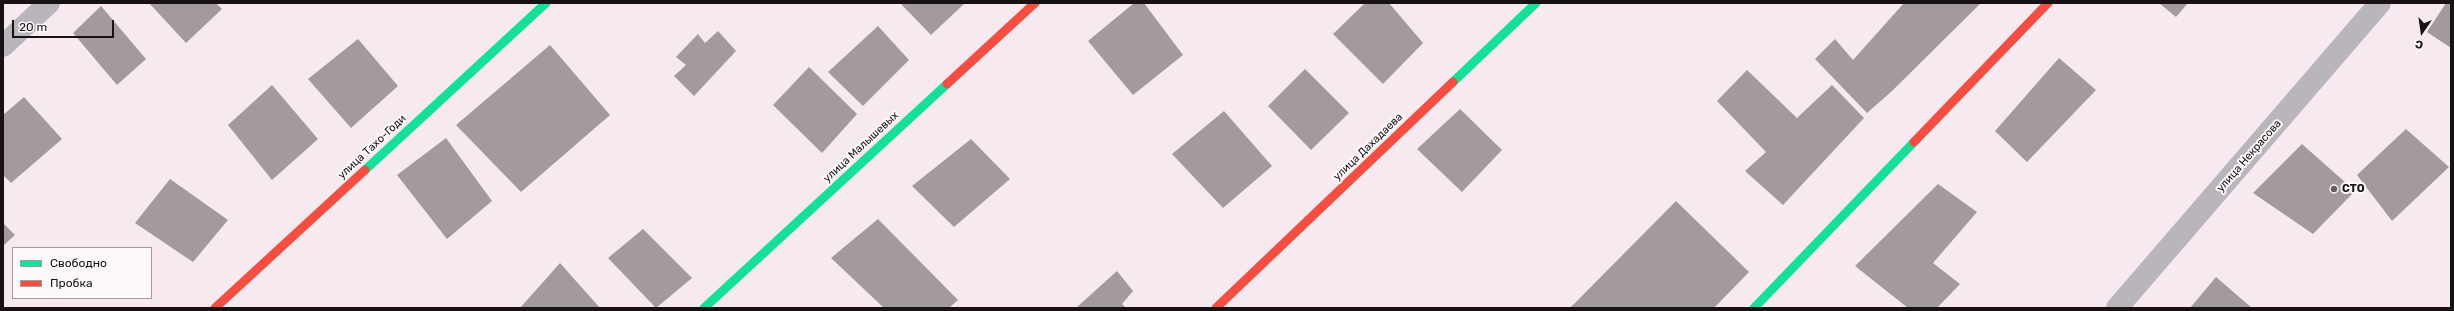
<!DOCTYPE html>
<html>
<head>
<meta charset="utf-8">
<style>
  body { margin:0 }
  #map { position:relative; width:2454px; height:311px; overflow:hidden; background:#f6eaf0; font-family:Rubik,sans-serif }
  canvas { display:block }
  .frame { position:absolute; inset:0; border:4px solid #181215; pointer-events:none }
  .legend { position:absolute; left:12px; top:247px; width:140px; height:52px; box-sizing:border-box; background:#fdf8fa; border:1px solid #a19c9e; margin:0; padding:5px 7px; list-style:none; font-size:12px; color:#181215 }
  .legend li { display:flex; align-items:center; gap:8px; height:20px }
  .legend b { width:20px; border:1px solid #a19c9e }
  .north { position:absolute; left:2402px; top:12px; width:40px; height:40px; -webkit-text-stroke:3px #fdf8fa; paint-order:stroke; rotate:193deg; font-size:11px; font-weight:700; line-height:16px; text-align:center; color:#181215 }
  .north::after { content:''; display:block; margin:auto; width:14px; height:18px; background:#181215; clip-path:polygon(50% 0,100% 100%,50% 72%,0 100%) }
  .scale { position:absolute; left:12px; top:20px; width:102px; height:18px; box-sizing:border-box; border:2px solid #181215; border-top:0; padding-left:5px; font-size:12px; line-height:14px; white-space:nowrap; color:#181215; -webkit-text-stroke:3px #fdf8fa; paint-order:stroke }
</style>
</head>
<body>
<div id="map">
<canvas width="2454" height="311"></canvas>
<div class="frame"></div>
<ul class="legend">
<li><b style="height:5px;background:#16e098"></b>Свободно</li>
<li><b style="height:5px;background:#f24e42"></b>Пробка</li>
</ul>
<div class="north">С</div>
<div class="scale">20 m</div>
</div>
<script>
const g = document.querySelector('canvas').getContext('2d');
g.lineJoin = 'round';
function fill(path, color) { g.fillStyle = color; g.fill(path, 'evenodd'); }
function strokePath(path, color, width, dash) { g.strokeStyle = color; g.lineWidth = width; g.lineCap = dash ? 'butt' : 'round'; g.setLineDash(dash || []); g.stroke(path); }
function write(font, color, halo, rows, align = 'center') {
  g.font = font + ' Rubik,sans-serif'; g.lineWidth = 4; g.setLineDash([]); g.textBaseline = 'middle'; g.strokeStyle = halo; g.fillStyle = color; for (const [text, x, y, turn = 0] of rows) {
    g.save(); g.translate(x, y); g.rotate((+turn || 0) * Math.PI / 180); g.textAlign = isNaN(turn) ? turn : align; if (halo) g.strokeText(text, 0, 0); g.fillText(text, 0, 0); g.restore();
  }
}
fill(new Path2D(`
  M149 3H216L222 9 186 43Z
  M900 3H965L931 35Z
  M1134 3H1144L1183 55 1133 95 1088 41Z
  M1365 3H1389L1423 43 1383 84 1333 34Z
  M1904 3H1981L1892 91 1867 113 1815 59 1835 39 1853 60Z
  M2159 3H2188L2176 17Z
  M2446 3H2451V48L2427 32Z
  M101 6 146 59 117 85 73 33Z
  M878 26 909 60 863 106 828 72Z
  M718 31 736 51 694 96 674 76 686 65 676 57 698 34 705 43Z
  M358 39 398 86 351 128 308 79Z
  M550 45 610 115 521 192 456 125Z
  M2059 58 2096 90 2027 162 1995 131Z
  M809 67 857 114 822 153 773 105Z
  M1305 69 1349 113 1311 150 1268 106Z
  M1747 70 1797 118 1832 85 1864 118 1783 205 1745 171 1766 152 1717 101Z
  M272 85 318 139 272 180 228 125Z
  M24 97 62 139 11 183 3 175V115Z
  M1460 109 1502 150 1462 192 1417 149Z
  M1224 111 1272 166 1223 208 1172 154Z
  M2406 129 2449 167 2392 221 2357 175Z
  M446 138 492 201 447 239 397 175Z
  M971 139 1010 179 954 227 912 186Z
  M2302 144 2355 191 2313 234 2253 193Z
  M170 179 228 220 193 262 135 223Z
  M1938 184 1977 212 1933 263 1960 284 1937 308H1908L1855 266Z
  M1676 201 1749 272 1714 308H1570Z
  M878 219 958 300 949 308H884L831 258Z
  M3 223 15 235 3 246Z
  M643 229 692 278 656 308 608 258Z
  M560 263 600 308H520Z
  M1117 271 1133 291 1122 304 1126 308H1076Z
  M2216 277 2252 308H2190Z`), '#a39a9d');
strokePath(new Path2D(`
  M3 46 49 3
  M2117 308 2380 3`), '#bab4bb', 22);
strokePath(new Path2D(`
  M1453 82 1536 3
  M365 170 546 3
  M704 308 947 84
  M1754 308 1914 142`), '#16e098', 9);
strokePath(new Path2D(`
  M947 84 1035 3
  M1914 142 2048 3
  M215 308 365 170
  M1216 308 1453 82`), '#f24e42', 9);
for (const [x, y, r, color] of [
  [2334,189,4,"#665e62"]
]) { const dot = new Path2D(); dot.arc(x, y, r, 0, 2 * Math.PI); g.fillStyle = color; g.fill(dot); strokePath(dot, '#fdf8fa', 1.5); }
write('11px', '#181215', '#fdf8fa', [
  ["улица Тахо-Годи",372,147,-43],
  ["улица Малышевых",861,147,-43],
  ["улица Дахадаева",1368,147,-44],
  ["улица Некрасова",2249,156,-49]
]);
write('bold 11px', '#181215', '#fdf8fa', [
  ["СТО",2342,189]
], 'left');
</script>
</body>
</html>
